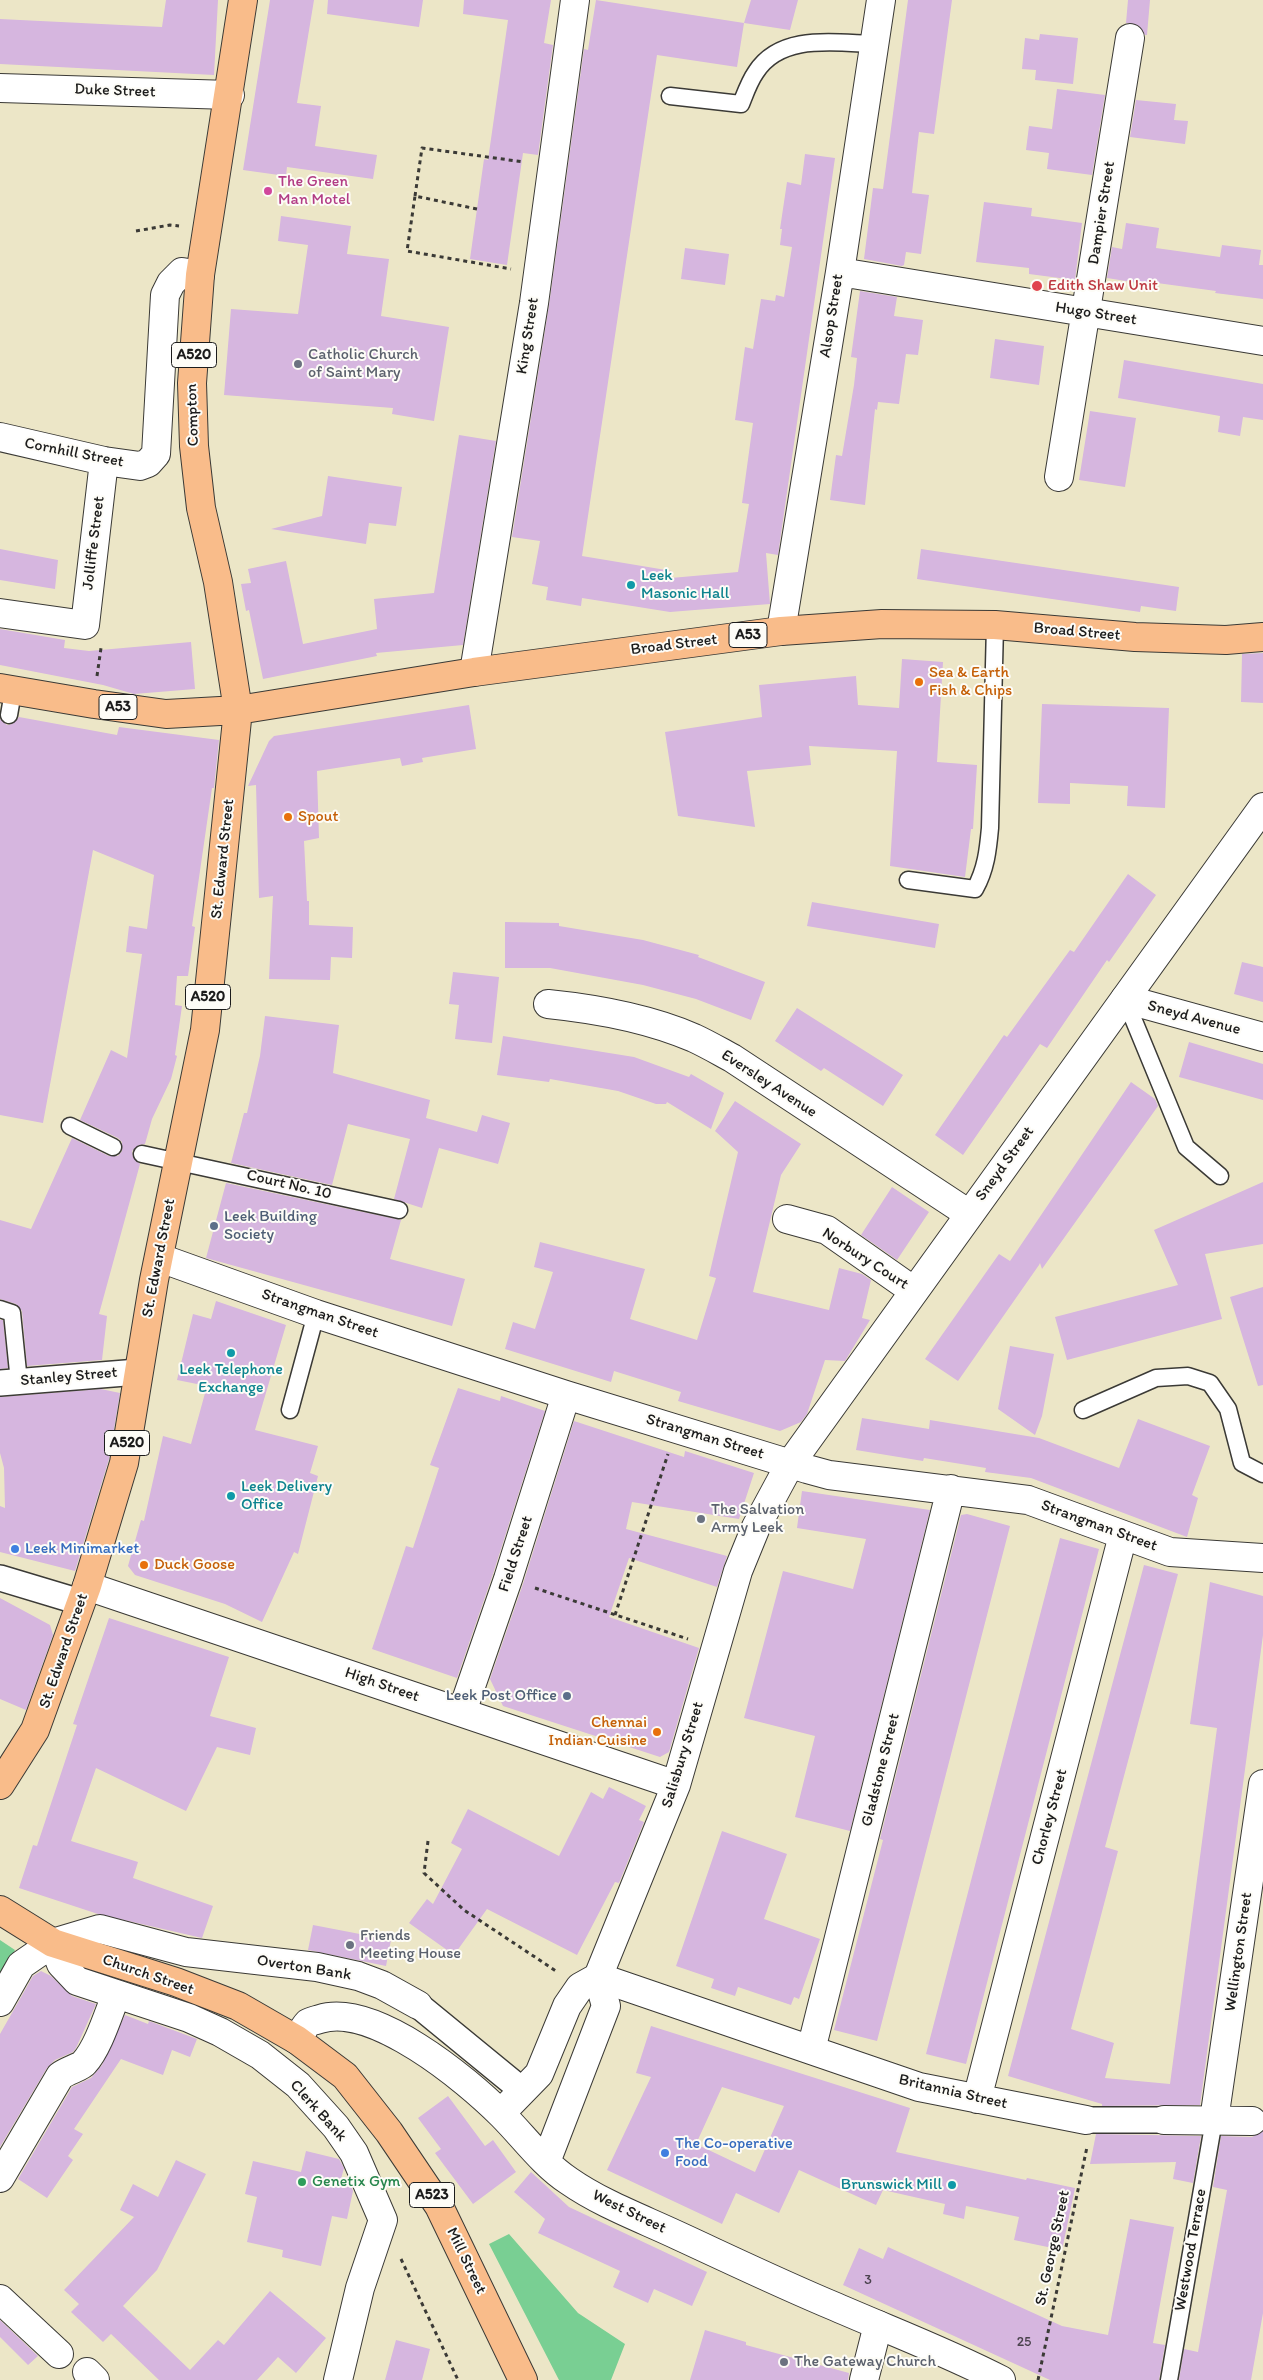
<!DOCTYPE html>
<html>
<head>
<meta charset="utf-8">
<style>
  body { margin:0 }
  canvas { display:block; background:#ece6c7 }
</style>
</head>
<body>
<canvas width="1263" height="2380"></canvas>
<script>
const g = document.querySelector('canvas').getContext('2d');
g.lineJoin = 'round';
function fill(path, color) { g.fillStyle = color; g.fill(path, 'evenodd'); }
function strokePath(path, color, width, dash) { g.strokeStyle = color; g.lineWidth = width; g.lineCap = dash ? 'butt' : 'round'; g.setLineDash(dash || []); g.stroke(path); }
function write(font, color, halo, rows, align = 'center') {
  g.font = font + ' Itim,sans-serif'; g.lineWidth = 4; g.setLineDash([]); g.textBaseline = 'middle'; g.strokeStyle = halo; g.fillStyle = color; for (const [text, x, y, turn = 0] of rows) {
    g.save(); g.translate(x, y); g.rotate((+turn || 0) * Math.PI / 180); g.textAlign = isNaN(turn) ? turn : align; if (halo) g.strokeText(text, 0, 0); g.fillText(text, 0, 0); g.restore();
  }
}
fill(new Path2D(`
  M0 1940 15 1950 0 1980Z
  M509 2234 578 2313 625 2344 611 2380H559L489 2244Z`), '#79cf93');
fill(new Path2D(`
  M166 0H218L214 75 0 64V19L162 27Z
  M270 0H314L297 103 321 106 315 146 377 155 373 179 287 167 286 176 243 170Z
  M328 0H423L419 27 327 14Z
  M464 0H551L544 43 553 45 538 155 523 153 507 265 470 259 484 159 488 160 508 20 463 14Z
  M596 0 744 23 737 67 657 55 582 556 672 571 671 578 738 572 749 504 742 503 753 423 735 420 745 347 753 349 761 299 775 301 776 295 784 297 792 247 780 245 782 229H780L787 182 801 185 805 154 835 158 778 555 766 553 770 604 670 612 582 598 581 606 546 600 548 587 532 584 540 541 512 537 549 305 584 49 588 50Z
  M751 0H798L790 30 744 23Z
  M908 0H952L934 134 919 132 912 193 929 195 921 254 906 252 904 265 902 266 864 259 873 188 883 189Z
  M1128 0H1150L1147 35H1145L1139 26 1126 23Z
  M1040 34 1078 38 1073 84 1035 80 1036 70 1022 69 1025 38 1039 40Z
  M1057 89 1105 95 1092 175 1047 169 1049 153 1026 150 1029 126 1052 129Z
  M1136 100 1176 104 1174 120 1188 121 1185 144 1130 137Z
  M984 202 1032 208 1031 216 1082 223 1075 280 1029 274V268L976 262Z
  M281 216 351 226 347 254 389 259 381 316 449 327 434 421 392 414 393 408 224 395 231 309 298 314 308 245 278 241Z
  M1126 223 1159 228 1156 248 1220 257 1222 245 1261 250 1259 265H1263V299L1215 293 1216 291 1157 283V286L1107 278 1112 247 1122 249Z
  M685 248 729 254 725 285 681 279Z
  M860 291 897 297 894 316 923 320 918 355 906 354 899 404 878 402 877 410 875 409 865 505 830 500 836 455 842 456 854 385 857 358 851 357Z
  M995 339 1044 346 1039 385 990 378Z
  M1124 360 1263 384V420L1243 417 1240 436 1218 432 1220 416 1118 398Z
  M1090 411 1136 418 1125 487 1079 480Z
  M459 435 496 441 463 645 376 653 377 656 263 679 249 610 246 611 241 584 251 583 248 569 286 561 303 644 377 629 374 599 434 593Z
  M328 476 402 487 396 526 369 523 366 544 271 529 322 516Z
  M0 549 58 560 55 589 0 580Z
  M921 549 1179 587 1176 611 1141 606 1140 612 917 579Z
  M0 629 65 640 64 648 89 651 191 642 195 689 134 694 103 685 0 665Z
  M1263 653V703L1241 702 1242 654Z
  M902 659 943 662 937 762 977 765 973 829H971L965 877 890 866 897 751 809 746 811 765 747 771 755 827 678 816 665 732 762 717 759 685 856 676 858 705 899 708Z
  M1042 704 1169 708 1165 808 1127 806 1128 786 1070 783V804L1038 803Z
  M469 705 476 749 422 758 423 762 402 766 400 758 317 771 319 838 304 841 307 901H309V925L353 927 352 958 331 957 330 980 269 979 273 896 259 898 256 785 248 786 269 741 274 736Z
  M19 717 117 735 119 727 219 740 214 788H212L192 926 195 927 188 976H177L175 1005 182 1006 175 1055 177 1056 171 1079 152 1119 145 1144 139 1145 132 1151 133 1157 140 1164 99 1314 107 1316 102 1360 27 1366 22 1311 16 1304 0 1299V1220L31 1229 72 1138 109 1156H118L122 1151V1142L118 1138 80 1120 111 1050 127 1058 142 954 126 952 129 926 147 929 154 875 93 850 43 1123 0 1115V719L7 725 12 724Z
  M1128 874 1156 895 1109 962 1107 960 1047 1048 1040 1044 963 1155 935 1135 1004 1035 1007 1037 1070 950 1074 952Z
  M812 902 939 924 935 948 807 926Z
  M505 922 559 923V926L643 940 699 955 698 957 765 982 751 1020 696 999 643 985 550 968H505Z
  M1242 962 1263 967V1002L1234 994Z
  M453 972 499 977 492 1043 455 1039 459 1005 449 1004Z
  M797 1008 903 1075 883 1106 824 1068 821 1071 775 1041Z
  M265 1016 339 1025 333 1073 430 1100 426 1118 477 1132 482 1115 510 1123 498 1164 439 1148 422 1208 394 1199 410 1139 348 1124 332 1185 231 1163 244 1113H247L260 1056Z
  M503 1036 634 1057 689 1077 691 1074 724 1093 711 1129 667 1102 666 1104H656L618 1091 550 1079 549 1082 497 1075Z
  M1189 1042 1263 1064V1100L1179 1077Z
  M1131 1082 1155 1099 1158 1106 1042 1269 1040 1263 1039 1265 958 1381 925 1359 999 1254 1010 1261Z
  M735 1101 801 1144 781 1175 753 1292 829 1310 839 1268 862 1274 871 1280 862 1318 870 1320 845 1361 825 1360 807 1414 801 1422 780 1431 678 1401 681 1392 614 1371 611 1382 505 1349 513 1322 535 1329 553 1272 534 1267 540 1242 645 1269 630 1319 697 1340 716 1278 709 1276 738 1152 715 1131Z
  M1263 1182V1244L1205 1254 1222 1319 1067 1360 1055 1317 1178 1285 1154 1230Z
  M226 1183 401 1220 390 1259 465 1279 452 1326 206 1258Z
  M892 1187 929 1212 897 1260 861 1235Z
  M1263 1287V1385L1258 1386 1230 1297Z
  M216 1301 286 1325 255 1430 318 1446 310 1473 318 1476 298 1554 294 1552 262 1622 225 1604 135 1575 128 1566 141 1520 144 1521 163 1436 191 1444 207 1386 177 1380 193 1314 211 1319Z
  M0 1320H3L8 1368 0 1369Z
  M1010 1346 1054 1354 1042 1416 1035 1435 998 1409Z
  M458 1388 500 1401 501 1396 545 1411 493 1574 457 1678 372 1649 406 1546 413 1548 439 1468 430 1465Z
  M101 1389 120 1393 109 1459 75 1571 0 1552V1506L5 1508 4 1468 0 1453V1397Z
  M862 1418 929 1429 930 1420 1039 1438 1119 1468 1138 1419 1210 1446 1192 1495 1198 1498 1187 1537 1031 1478 985 1472 986 1468 924 1458 923 1461 856 1450Z
  M574 1421 684 1457 685 1451 754 1473 739 1519 632 1502 626 1529 727 1556 717 1587 629 1558 609 1617 699 1648 669 1752 660 1757 503 1706 490 1679 523 1584Z
  M802 1491 930 1510 850 1831 795 1817 815 1736 744 1718 783 1571 853 1589 866 1539 797 1528Z
  M967 1514 1010 1526 877 2041 834 2030 883 1840 880 1839 961 1515Z
  M1060 1538 1099 1549 966 2064 926 2054Z
  M1144 1565 1178 1574 1105 1847 1118 1851 1071 2029 1114 2043 1105 2078 1170 2084 1217 1728 1190 1724 1210 1582 1263 1596V1635L1200 2105 1102 2106V2104L1008 2076Z
  M0 1598 50 1625 53 1635 26 1710 0 1699Z
  M109 1618 229 1657 210 1716 256 1728 250 1755 217 1747 186 1811 96 1768 71 1841 138 1862 133 1878 213 1906 202 1938 98 1914 19 1888 33 1845 37 1846 77 1725 73 1724Z
  M609 1787 646 1806 639 1820 644 1822 619 1883 615 1882 577 1955 487 1909 454 1955 409 1923 427 1899 433 1904 462 1849 451 1843 468 1809 559 1856 591 1792 603 1799Z
  M722 1831 787 1854 764 1919 820 1939 799 1999 794 1997 791 2005 738 1987 735 1996 711 1988 714 1979 676 1966Z
  M313 1925 391 1940 386 1966 308 1950Z
  M41 1971 51 1976 72 1996 96 2004 76 2048 73 2052 55 2060 47 2068 0 2147V2034L33 1976Z
  M125 2015 148 2024 149 2021 197 2039 190 2057 172 2050 163 2075 121 2059 74 2129 83 2134 68 2156 73 2160 47 2198 18 2179 72 2087 91 2078 102 2065Z
  M651 2026 910 2108 896 2152 1026 2180 1027 2178 1075 2188 1062 2250 1014 2240 1019 2217 966 2206 964 2219 943 2214 945 2204 883 2190 876 2205 799 2170 779 2213 736 2193 722 2224 607 2170 651 2077 636 2073ZM722 2087 784 2106 755 2172 696 2144Z
  M448 2096 485 2146 493 2140 516 2172 473 2204 435 2153 441 2149 418 2118Z
  M1263 2131V2313L1251 2380H1179L1184 2349 1198 2352 1227 2190 1213 2187 1221 2136 1252 2137Z
  M1096 2134 1201 2136 1193 2183 1173 2179 1176 2162 1090 2164Z
  M306 2151 339 2159 344 2168 341 2179 349 2181 353 2191 347 2219 332 2216 321 2266 282 2257 283 2250 247 2242 257 2197 245 2194 253 2161 301 2172Z
  M176 2160 206 2174 157 2270 123 2306 190 2370 218 2340 224 2345 270 2291 326 2338 296 2373 278 2357 257 2380H159L111 2334 103 2342 71 2312 79 2304 64 2290 134 2217 120 2210 133 2184 158 2197Z
  M531 2172 569 2207 707 2272 692 2306 654 2289 648 2303 613 2287 620 2271 538 2233 545 2219 514 2192Z
  M1130 2219 1174 2227 1153 2343 1165 2345 1159 2380H1050L843 2285 859 2248 883 2259 888 2247 1062 2326 1108 2335Z
  M0 2320 38 2356 28 2365 0 2337Z
  M705 2330 746 2342V2345L849 2373 848 2380H690Z
  M396 2340 430 2349 422 2380H385Z`), '#d6b6df');
const service = new Path2D(`
  M670 96 741 104C745 94 749 82 756 72 781 33 835 43 875 44
  M9 715 13 692
  M908 880 975 889C986 869 988 850 990 828L995 625
  M1125 999 1186 1147 1220 1176
  M70 1126 113 1147
  M142 1154 399 1210
  M0 1309 12 1313 19 1382
  M290 1410 316 1314
  M1083 1410 1156 1378 1188 1376 1210 1383 1228 1409 1242 1463 1263 1474
  M1169 2380 1214 2120`);
const pedestrian = new Path2D(`
  M0 1383 138 1372
  M0 1578 80 1602
  M418 2005 523 2091
  M1086 2120H1164`);
const minor = new Path2D(`
  M0 88 230 95
  M840 272 1263 341
  M0 437 104 461 140 466 148 463 156 454 165 295 171 283 182 272 200 275
  M1059 477 1130 38
  M0 613 85 625 104 461
  M781 631 840 272 881 0
  M474 672 534 303 575 0
  M1125 999 1263 1037
  M548 1004C597 1009 648 1018 694 1038 707 1044 719 1051 732 1058L969 1214
  M787 1219 827 1230 914 1291
  M160 1258 316 1314 566 1395 807 1469 829 1475 1028 1500 1170 1552 1263 1558
  M462 1712 508 1579 566 1395
  M53 1943 61 1964 77 1981 189 2018 220 2032 260 2055 298 2085 336 2127 354 2153 383 2220 360 2288 338 2380
  M598 1977 919 2087 1086 2120
  M0 2002 21 1965 53 1943 100 1929 186 1952 317 1967 358 1976 382 1985 418 2005
  M811 2050 951 1489
  M977 2099 1123 1535
  M1164 2120 1252 2121
  M1214 2120 1263 1784
  M0 2178 60 2076C66 2071 81 2067 84 2063 98 2048 108 2015 116 1995
  M0 2299 59 2354
  M87 2372 95 2380
  M864 2380 878 2325`);
const tertiary = new Path2D(`
  M87 1586 676 1785
  M297 2040C300 2035 304 2027 308 2023 311 2021 317 2020 320 2019 373 2002 466 2079 502 2115 524 2137 543 2164 569 2181 602 2204 643 2219 679 2236 731 2260 783 2285 836 2307 891 2331 947 2352 1001 2380
  M501 2113 539 2074 567 2006 580 1987 598 1977
  M546 2162 606 2006 598 1977 676 1785 738 1571 756 1527 790 1464 1263 807`);
const trunk = new Path2D(`
  M0 688 94 704 166 714 238 710 474 672 781 631 882 624 995 625 1135 637 1226 640 1263 637
  M0 1785 35 1730 87 1586 124 1463 154 1280 205 1030 238 710 218 582 201 508 194 446 192 383 200 275 243 0
  M0 1910 53 1943 176 1982 238 2006 297 2040 345 2076 389 2132 439 2206 523 2380`);
strokePath(service, '#3b3a36', 19);
strokePath(pedestrian, '#3b3a36', 28);
strokePath(minor, '#3b3a36', 30);
strokePath(tertiary, '#3b3a36', 30);
strokePath(trunk, '#3b3a36', 30);
strokePath(new Path2D(`
  M415 196 422 148 524 162
  M477 209 415 196 407 251 511 269
  M136 231 170 225 179 226
  M97 676 101 648
  M535 1588 688 1639
  M615 1615 668 1454
  M428 1841 424 1873 464 1910 556 1971
  M401 2259 458 2380
  M1038 2380 1087 2147`), '#3b3a36', 3, [4, 4]);
strokePath(service, '#fff', 16);
strokePath(pedestrian, '#fff', 25);
strokePath(minor, '#fff', 28);
strokePath(tertiary, '#fff', 28);
strokePath(trunk, '#f9bc8a', 28);
for (const [x, y, r, color] of [
  [268,191,5,"#d1479c"],
  [1037,286,6,"#e0444e"],
  [298,364,5,"#6b7280"],
  [631,585,5,"#0f9aa8"],
  [919,682,5,"#e8710a"],
  [288,817,5,"#e8710a"],
  [214,1226,5,"#5c6f8a"],
  [231,1353,5,"#0f9aa8"],
  [231,1496,5,"#0f9aa8"],
  [701,1519,5,"#6b7280"],
  [15,1549,5,"#3f7fe0"],
  [144,1565,5,"#e8710a"],
  [567,1696,5,"#5c6f8a"],
  [657,1732,5,"#e8710a"],
  [350,1945,5,"#6b7280"],
  [665,2153,5,"#3f7fe0"],
  [302,2182,5,"#2e9e5b"],
  [952,2185,5,"#0f9aa8"],
  [784,2362,5,"#6b7280"]
]) { const dot = new Path2D(); dot.arc(x, y, r, 0, 2 * Math.PI); g.fillStyle = color; g.fill(dot); strokePath(dot, '#fdfcf7', 2); }
write('14px', '#4a424d', null, [
  ["3",868,2280],
  ["25",1024,2342]
]);
for (const [x, y, w] of [
  [194,355,45],
  [748,635,38],
  [118,707,38],
  [208,997,45],
  [127,1443,45],
  [432,2195,45]
]) { const box = new Path2D(); box.roundRect(x - w / 2, y - 12.5, w, 25, 4); g.fillStyle = '#fdfcf7'; g.fill(box); strokePath(box, '#1c1c1c', 1); }
write('bold 15px', '#1c1c1c', null, [
  ["A520",194,355],
  ["A53",748,635],
  ["A53",118,707],
  ["A520",208,997],
  ["A520",127,1443],
  ["A523",432,2195]
]);
write('16px', '#1c1c1c', '#fdfcf7', [
  ["Duke Street",115,91,2],
  ["Dampier Street",1102,213,-81],
  ["Hugo Street",1096,314,9],
  ["Alsop Street",832,316,-81],
  ["King Street",528,336,-81],
  ["Compton",193,415,-92],
  ["Cornhill Street",74,453,11],
  ["Jolliffe Street",94,543,-83],
  ["Broad Street",1077,632,5],
  ["Broad Street",674,645,-7],
  ["St. Edward Street",223,859,-84],
  ["Sneyd Avenue",1194,1018,15],
  ["Eversley Avenue",769,1084,33],
  ["Sneyd Street",1005,1164,-54],
  ["Court No. 10",289,1185,13],
  ["St. Edward Street",159,1258,-79],
  ["Norbury Court",865,1259,33],
  ["Strangman Street",320,1314,19],
  ["Stanley Street",69,1377,-5],
  ["Strangman Street",705,1437,17],
  ["Strangman Street",1099,1526,20],
  ["Field Street",516,1554,-72],
  ["St. Edward Street",64,1651,-71],
  ["High Street",382,1685,19],
  ["Salisbury Street",683,1755,-73],
  ["Gladstone Street",881,1770,-76],
  ["Chorley Street",1050,1817,-75],
  ["Wellington Street",1239,1952,-82],
  ["Overton Bank",304,1968,9],
  ["Church Street",148,1975,19],
  ["Britannia Street",953,2092,13],
  ["Clerk Bank",318,2111,48],
  ["West Street",629,2212,26],
  ["St. George Street",1053,2248,-78],
  ["Westwood Terrace",1191,2250,-80],
  ["Mill Street",466,2261,64]
]);
write('16px', '#b23c85', '#fdfcf7', [
  ["The Green",278,182],
  ["Man Motel",278,200]
], 'left');
write('16px', '#be3a42', '#fdfcf7', [
  ["Edith Shaw Unit",1048,286]
], 'left');
write('16px', '#5b616d', '#fdfcf7', [
  ["Catholic Church",308,355],
  ["of Saint Mary",308,373],
  ["The Salvation",711,1510],
  ["Army Leek",711,1528],
  ["Friends",360,1936],
  ["Meeting House",360,1954],
  ["The Gateway Church",794,2362]
], 'left');
write('16px', '#0d838f', '#fdfcf7', [
  ["Leek",641,576],
  ["Masonic Hall",641,594],
  ["Leek Telephone",231,1370,"center"],
  ["Exchange",231,1388,"center"],
  ["Leek Delivery",241,1487],
  ["Office",241,1505],
  ["Brunswick Mill",942,2185,"right"]
], 'left');
write('16px', '#c56008', '#fdfcf7', [
  ["Sea & Earth",929,673],
  ["Fish & Chips",929,691],
  ["Spout",298,817],
  ["Duck Goose",154,1565],
  ["Chennai",647,1723,"right"],
  ["Indian Cuisine",647,1741,"right"]
], 'left');
write('16px', '#4e5e75', '#fdfcf7', [
  ["Leek Building",224,1217],
  ["Society",224,1235],
  ["Leek Post Office",557,1696,"right"]
], 'left');
write('16px', '#366cbe', '#fdfcf7', [
  ["Leek Minimarket",25,1549],
  ["The Co-operative",675,2144],
  ["Food",675,2162]
], 'left');
write('16px', '#27864d', '#fdfcf7', [
  ["Genetix Gym",312,2182]
], 'left');
</script>
</body>
</html>
